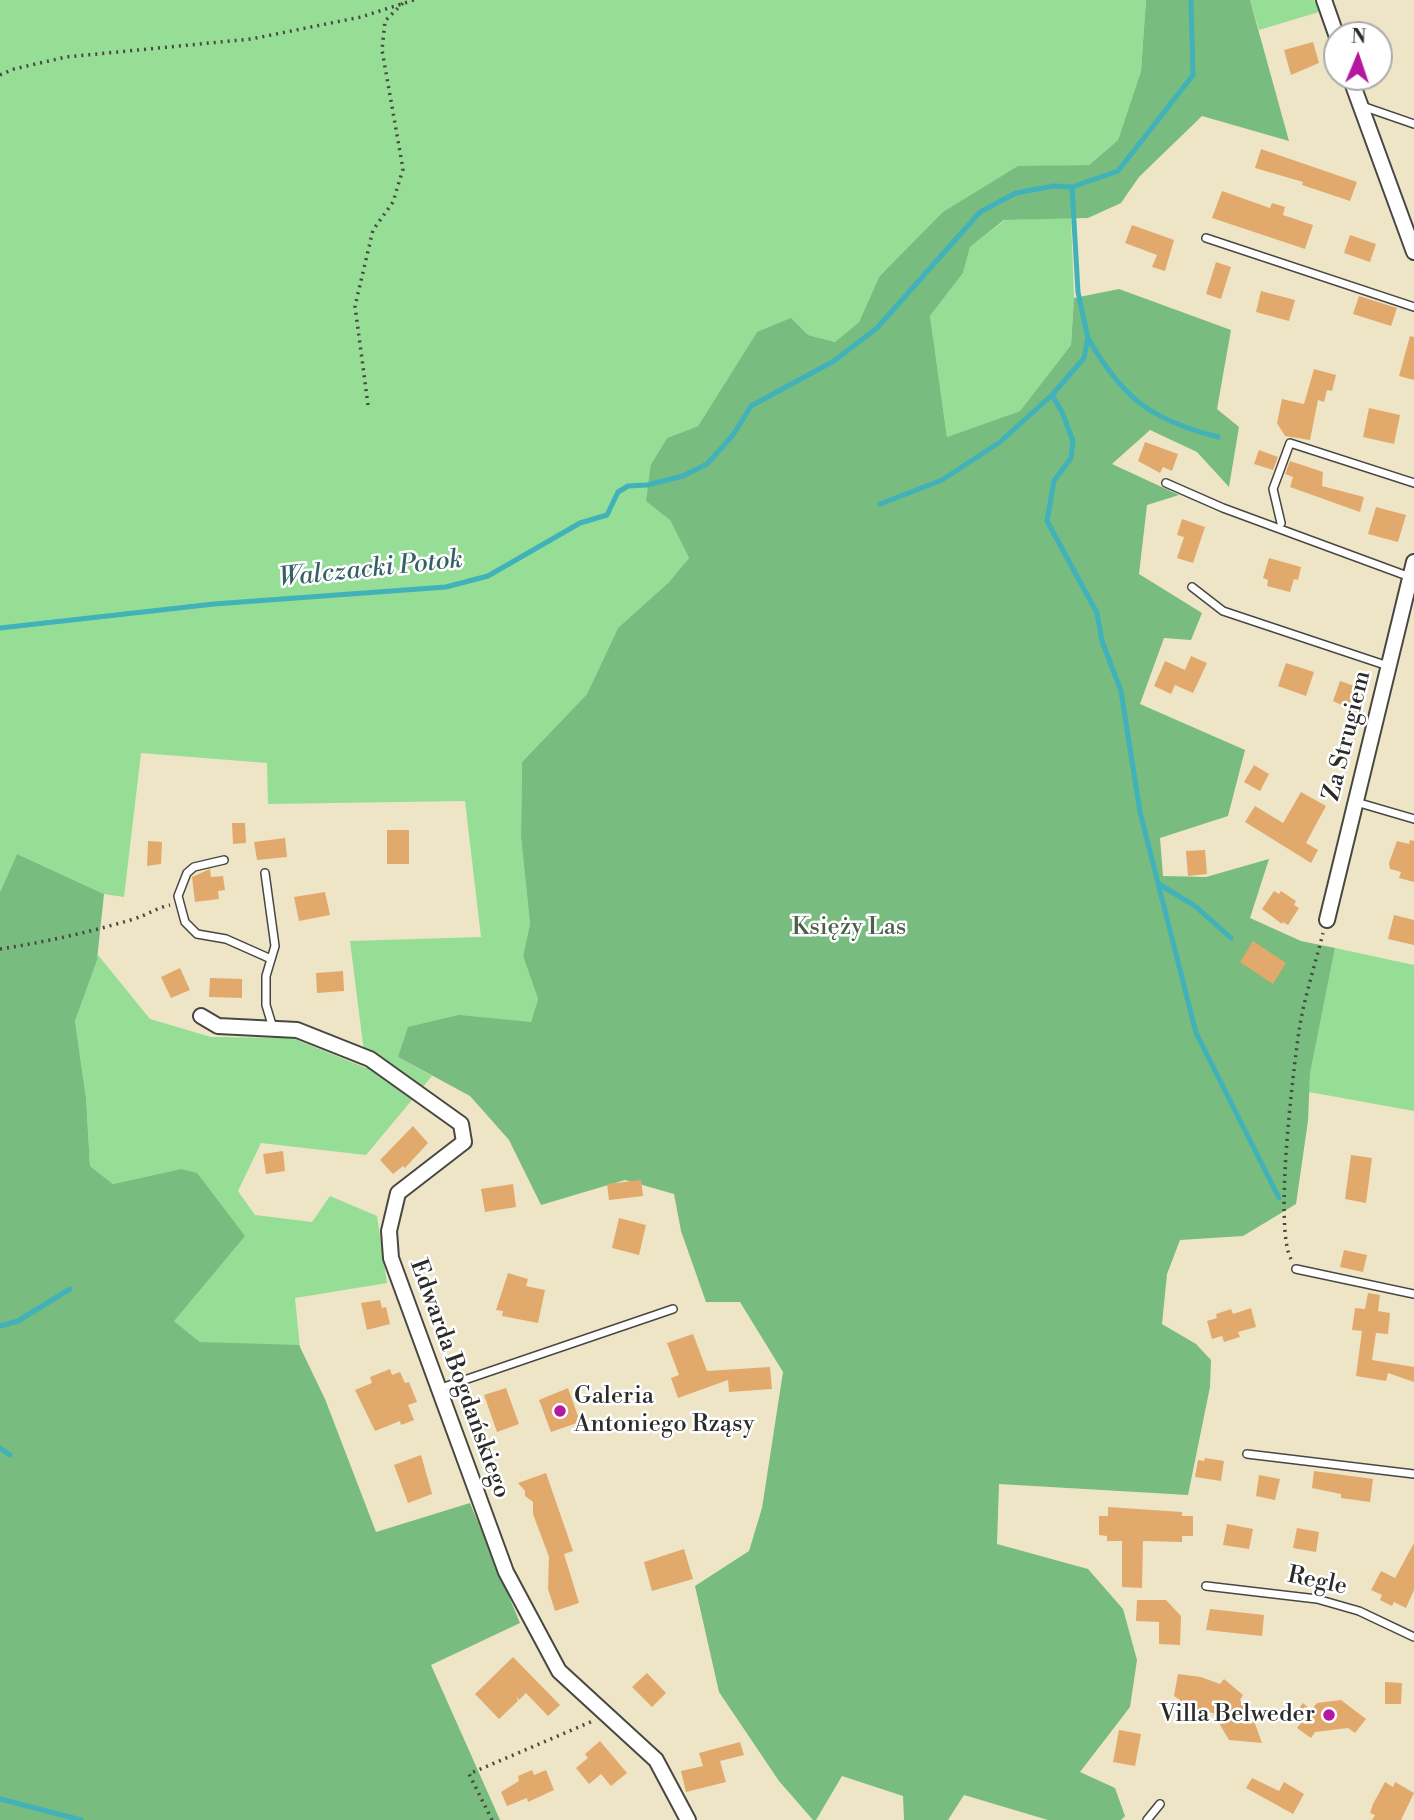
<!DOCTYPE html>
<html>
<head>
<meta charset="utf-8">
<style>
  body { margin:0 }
  #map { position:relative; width:1414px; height:1820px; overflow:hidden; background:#eee5c7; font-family:"Libre Bodoni",serif }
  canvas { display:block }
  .north { position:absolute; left:1323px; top:21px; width:70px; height:70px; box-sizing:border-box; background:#fff; border:2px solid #aaa; border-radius:50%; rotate:2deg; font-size:19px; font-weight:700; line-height:28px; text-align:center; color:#2b2b2b }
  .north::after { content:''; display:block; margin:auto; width:24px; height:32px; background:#b5179e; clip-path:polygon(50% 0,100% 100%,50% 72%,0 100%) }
</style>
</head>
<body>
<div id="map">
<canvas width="1414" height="1820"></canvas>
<div class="north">N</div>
</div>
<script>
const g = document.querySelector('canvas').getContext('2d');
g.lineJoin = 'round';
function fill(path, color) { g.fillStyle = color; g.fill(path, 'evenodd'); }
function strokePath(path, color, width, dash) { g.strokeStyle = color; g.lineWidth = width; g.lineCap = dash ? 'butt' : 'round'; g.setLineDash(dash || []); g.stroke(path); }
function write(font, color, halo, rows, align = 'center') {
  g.font = font + ' "Libre Bodoni",serif'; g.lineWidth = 5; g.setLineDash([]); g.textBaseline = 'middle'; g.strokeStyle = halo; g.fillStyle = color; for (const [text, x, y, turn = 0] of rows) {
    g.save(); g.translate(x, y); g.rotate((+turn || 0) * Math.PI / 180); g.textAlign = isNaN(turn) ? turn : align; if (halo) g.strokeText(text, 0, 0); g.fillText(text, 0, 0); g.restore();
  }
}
fill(new Path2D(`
  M0 0H1146L1141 71 1118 140 1089 165 1018 167 879 277 859 322 835 342 808 335 757 332 698 426 667 438 651 464 670 520 689 558 669 582 618 628 587 694 522 762 521 837 530 924 523 956 538 999 531 1022 398 1057 432 1076 366 1155 261 1143 238 1191 255 1215 312 1222 330 1196 377 1216 387 1283 295 1298 300 1348 200 1342 174 1321 181 1169 113 1184 90 1166 86 1098 75 1021 98 955 150 1019 211 1037 292 1038 366 1068 350 941 481 937 465 801 268 804 267 763 141 753 124 897 104 894 17 854 0 892Z
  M1250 0H1314L1319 12 1259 30Z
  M1071 218 1074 298 1071 345 1020 411 947 437 930 316 963 273 970 247 1005 220Z
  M1335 948 1414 965V1111L1309 1092 1310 1074Z`), '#96dd96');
fill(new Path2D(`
  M1146 0H1250L1289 141 1202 116 1139 177 1121 203 1088 218 1004 220 970 247 963 273 930 316 947 437 1020 411 1071 345 1074 298 1119 289 1231 330 1217 409 1239 427 1229 487 1197 452 1150 430 1112 464 1179 495 1147 505 1139 574 1202 613 1191 640 1164 638 1140 704 1245 750 1228 816 1160 838 1163 876 1206 877 1269 859 1250 918 1301 941 1335 948 1310 1074 1308 1121 1296 1204 1243 1236 1180 1240 1167 1274 1162 1324 1196 1344 1211 1360 1210 1387 1188 1495 999 1484 997 1544 1088 1569 1123 1609 1137 1660 1130 1707 1080 1772 1115 1788 1125 1816 1121 1820H1048L964 1795 948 1820H904L903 1796 842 1776 816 1820H813L779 1781 719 1692 695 1586 749 1551 762 1508 783 1372 740 1302H706L681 1231 674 1194 625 1180 541 1205 509 1140 470 1096 398 1057 408 1027 459 1015 531 1022 538 999 523 956 530 924 521 837 522 762 587 694 618 628 669 582 689 558 670 520 646 501 651 464 667 438 698 426 757 332 791 318 808 335 835 342 859 322 879 277 943 212 1018 166 1089 165 1118 140 1141 71Z
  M17 854 104 894 97 960 75 1021 86 1098 90 1166 113 1184 181 1169 197 1173 245 1236 174 1321 200 1342 299 1345 325 1399 376 1532 470 1503 520 1623 431 1665 500 1820H0V892Z`), '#78bc7f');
strokePath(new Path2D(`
  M1072 187 1078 292 1088 338 1084 358 1052 395 1062 412 1073 441 1071 458 1054 481 1047 521 1097 613 1102 641 1121 691 1140 812 1196 1033 1279 1198
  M1088 338C1122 398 1151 420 1218 437
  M880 504 942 480 1000 442 1052 395
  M0 628 214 604 446 587 488 576 580 523 607 515 618 492 628 486 647 485 683 476 707 464 733 435 751 406 834 361 877 328 980 212 1016 193 1054 186 1072 187 1118 171 1193 75 1191 0
  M1159 884 1195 906 1231 938
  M0 1326 18 1321 70 1289
  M0 1448 10 1455
  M0 1799 81 1820`), '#41b1ba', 5);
fill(new Path2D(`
  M1313 42 1319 63 1291 75 1284 50Z
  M1261 149 1357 182 1350 201 1302 185 1303 182 1255 168Z
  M1222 191 1270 208 1272 203 1285 207 1283 215 1313 225 1305 249 1212 218Z
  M1132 225 1174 240 1165 271 1152 267 1157 255 1125 243Z
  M1350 235 1376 244 1370 262 1344 253Z
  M1216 262 1231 267 1221 299 1206 294Z
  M1261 291 1295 300 1289 321 1256 312Z
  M1359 296 1397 308 1391 326 1353 314Z
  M1410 336 1414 337V380L1399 376Z
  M1314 369 1336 375 1332 391 1327 390 1324 402 1318 400 1310 440 1285 436 1277 423 1282 399 1304 404Z
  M1369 408 1400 415 1394 444 1363 437Z
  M1145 442 1178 454 1172 471 1163 467 1160 473 1138 461Z
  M1259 450 1278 457 1273 470 1254 464Z
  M1290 461 1323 472 1322 486 1364 497 1360 512 1290 487 1293 477 1285 474Z
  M1376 507 1406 515 1398 542 1368 534Z
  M1182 519 1205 527 1193 563 1177 558 1184 537 1177 535Z
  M1269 558 1301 567 1298 580 1294 579 1290 592 1267 586 1268 580 1263 578Z
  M1191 656 1207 663 1193 693 1175 685 1171 694 1154 686 1165 661 1185 670Z
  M1286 663 1314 672 1306 696 1278 686Z
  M1340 681 1366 690 1358 713 1333 701Z
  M1254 765 1269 774 1260 791 1244 782Z
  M1301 792 1326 806 1306 843 1318 850 1311 863 1245 822 1255 806 1283 823Z
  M232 823H245L246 843 233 844Z
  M387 830H409V864H387Z
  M285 838 287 857 257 860 254 842Z
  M1410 840 1414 841V882L1399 878 1401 872 1390 869 1389 863 1397 841 1409 844Z
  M148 841 162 842 161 864 147 866Z
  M1205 850 1207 874 1188 876 1186 851Z
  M210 869 211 877 223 876 225 890 218 891 219 899 195 902 192 877Z
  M1274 891 1279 894 1281 891 1296 901 1294 905 1299 908 1288 925 1283 922 1282 924 1262 909Z
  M325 892 330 915 299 921 294 897Z
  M1394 915 1414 920V945L1388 939Z
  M1253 941 1286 963 1273 984 1240 962Z
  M180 968 190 990 171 998 161 977Z
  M343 971 344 991 317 993 316 973Z
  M210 978 242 979V998L209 997Z
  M413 1126 428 1143 405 1168 403 1166 393 1174 380 1160Z
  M283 1151 285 1171 266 1174 263 1154Z
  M1351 1155 1372 1158 1366 1203 1345 1199Z
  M641 1180 643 1196 609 1200 607 1184Z
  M513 1184 516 1207 485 1212 481 1189Z
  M619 1218 646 1225 639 1255 612 1248Z
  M1344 1250 1367 1255 1363 1272 1340 1267Z
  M508 1273 528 1279 526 1286 545 1290 538 1323 502 1316 503 1311 496 1310Z
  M1368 1293 1380 1295 1378 1311 1390 1313 1388 1334 1376 1333 1372 1360 1414 1367V1382L1388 1373 1386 1381 1356 1376 1362 1331 1352 1330 1355 1308 1365 1309Z
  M380 1300 382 1308 386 1307 390 1324 367 1330 361 1303Z
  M1251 1308 1256 1327 1238 1332 1240 1337 1224 1342 1222 1336 1212 1339 1207 1321 1217 1318 1216 1314 1231 1309 1233 1314Z
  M693 1334 707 1371 770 1367 772 1389 729 1392 728 1380 678 1398 671 1378 679 1375 667 1343Z
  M390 1369 392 1375 400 1372 405 1383 409 1382 417 1402 408 1405 414 1420 401 1425 400 1421 375 1431 355 1390 372 1383 370 1377Z
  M506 1388 519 1424 497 1432 484 1395Z
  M568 1388 580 1422 551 1432 539 1400Z
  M421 1455 432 1494 408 1503 394 1465Z
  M1205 1458 1224 1461 1221 1481 1195 1477 1198 1460 1204 1461Z
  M1314 1471 1373 1479 1370 1502 1341 1498V1494L1312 1488Z
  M546 1473 573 1551 564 1554 579 1603 555 1611 548 1589 549 1557 533 1514V1502L525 1496V1491L518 1483Z
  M1259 1475 1280 1479 1275 1500 1256 1496Z
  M1108 1507 1182 1512V1516H1193V1536H1182V1542L1143 1541 1142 1588 1122 1587V1541H1107V1536L1099 1535V1516H1108Z
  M1227 1524 1253 1529 1249 1549 1223 1545Z
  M1297 1528 1319 1532 1316 1552 1293 1548Z
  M1414 1543V1590L1406 1608 1394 1602 1392 1606 1380 1600 1382 1595 1371 1590 1381 1571 1395 1578Z
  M684 1549 693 1579 652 1591 644 1562Z
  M1137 1600H1166L1181 1616 1180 1645 1159 1644V1622L1136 1621Z
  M1210 1609 1264 1615 1262 1636 1206 1630Z
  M513 1657 560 1705 548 1716 526 1693 519 1700 516 1696 518 1701 499 1719 475 1694Z
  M647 1673 666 1693 652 1707 632 1687Z
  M1178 1674 1201 1677 1220 1684 1224 1679 1243 1695 1240 1700 1253 1718 1262 1743 1229 1740 1213 1713 1179 1708 1180 1700 1174 1696Z
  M1385 1682 1402 1683 1401 1704H1385Z
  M1341 1700 1366 1719 1355 1733 1348 1728 1315 1732 1311 1738 1297 1728 1302 1721 1294 1715 1303 1703 1311 1710 1317 1703Z
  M1119 1730 1141 1734 1135 1766 1113 1762Z
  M600 1741 627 1773 611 1786 601 1774 589 1784 576 1768 588 1758 585 1754Z
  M740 1742 744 1755 720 1761 726 1782 686 1792 681 1771 703 1766 699 1753Z
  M532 1770 534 1775 546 1770 554 1790 528 1802 527 1798 507 1806 501 1792 519 1781 518 1776Z
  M1252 1778 1279 1791 1284 1782 1304 1794 1293 1814 1246 1788Z
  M1385 1782 1393 1787 1395 1782 1414 1793 1401 1820H1372L1375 1815 1370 1813 1373 1804Z`), '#e2a96d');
const lane = new Path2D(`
  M1362 106 1414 124
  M1206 238 1414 307
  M1166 483 1223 508 1410 577
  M1281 523 1273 489 1290 443 1414 483
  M1192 587 1223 611 1388 666
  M1356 802 1414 819
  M224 860 194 867 187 873 178 896 185 922 197 934 226 939 271 959
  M265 873 275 946 266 976V1005L273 1028
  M1296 1269 1414 1294
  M438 1389 673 1309
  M1247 1454 1414 1474
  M1206 1586 1317 1599 1359 1611 1414 1637
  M1147 1820 1160 1804`);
const street = new Path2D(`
  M1324 0 1337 37
  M1350 77 1414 252
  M1327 920 1414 562
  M201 1016 218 1026 297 1030 370 1059 461 1124 464 1142 398 1193 389 1231 391 1258 506 1572 559 1671 656 1760 688 1820`);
strokePath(lane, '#484742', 10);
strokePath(street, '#484742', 18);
strokePath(new Path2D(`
  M0 75 14 69 66 57 251 39 361 17 414 0
  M368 405 355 306 373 230 393 202 403 169 382 50 385 21 404 2
  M0 949C46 942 90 932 134 919 147 915 156 908 170 905
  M1291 1259C1274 1228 1293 1073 1299 1031 1304 998 1315 965 1323 933
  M492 1820 469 1774 593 1721`), '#484742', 3.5, [2, 5]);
strokePath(lane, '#fff', 7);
strokePath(street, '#fff', 14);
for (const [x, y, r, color] of [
  [560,1411,7,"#b5179e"],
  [1329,1715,7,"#b5179e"]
]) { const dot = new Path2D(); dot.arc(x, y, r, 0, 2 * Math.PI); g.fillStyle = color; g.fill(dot); strokePath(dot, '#fff', 2.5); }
write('24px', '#2b2b2b', '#fff', [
  ["Za Strugiem",1348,736,-76],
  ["Edwarda Bogdańskiego",459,1379,70],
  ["Regle",1317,1582,12]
]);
write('24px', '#4b604b', '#fff', [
  ["Księży Las",849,928]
]);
write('24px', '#2b2b2b', '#fff', [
  ["Galeria",574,1397],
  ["Antoniego Rząsy",574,1425],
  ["Villa Belweder",1315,1715,"right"]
], 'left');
write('italic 26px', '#346164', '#fff', [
  ["Walczacki Potok",371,570,-6]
]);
</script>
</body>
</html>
